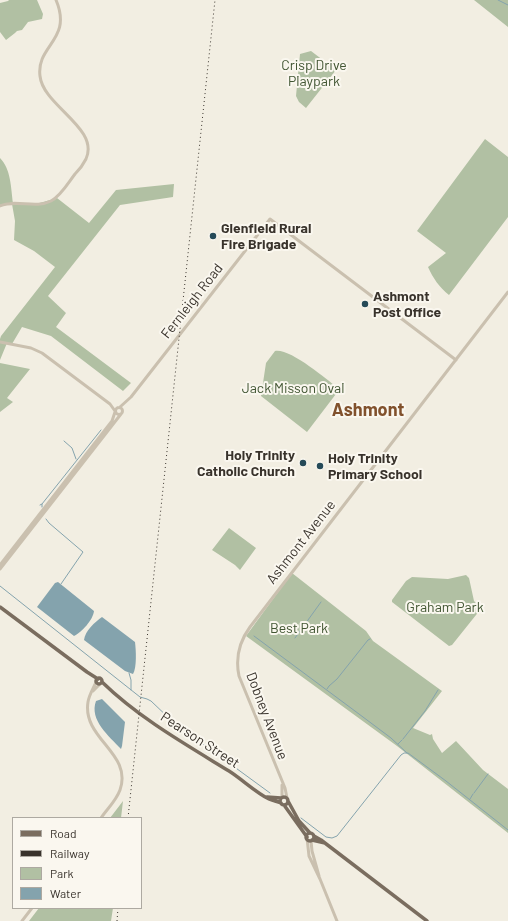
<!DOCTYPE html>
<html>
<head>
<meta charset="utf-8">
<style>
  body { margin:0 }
  #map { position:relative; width:508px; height:921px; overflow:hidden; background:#f2eee2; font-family:Barlow,sans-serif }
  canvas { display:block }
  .legend { position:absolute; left:12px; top:817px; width:130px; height:92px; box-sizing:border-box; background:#faf7ef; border:1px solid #ada9a1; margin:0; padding:5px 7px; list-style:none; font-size:12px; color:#39332c }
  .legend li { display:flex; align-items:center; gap:8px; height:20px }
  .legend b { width:20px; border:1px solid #ada9a1 }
</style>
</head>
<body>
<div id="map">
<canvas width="508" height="921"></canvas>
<ul class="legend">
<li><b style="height:5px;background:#7a6d5f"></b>Road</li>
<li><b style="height:5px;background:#39332c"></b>Railway</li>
<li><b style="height:11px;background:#b1c0a3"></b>Park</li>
<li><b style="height:11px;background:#84a3ad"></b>Water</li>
</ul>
</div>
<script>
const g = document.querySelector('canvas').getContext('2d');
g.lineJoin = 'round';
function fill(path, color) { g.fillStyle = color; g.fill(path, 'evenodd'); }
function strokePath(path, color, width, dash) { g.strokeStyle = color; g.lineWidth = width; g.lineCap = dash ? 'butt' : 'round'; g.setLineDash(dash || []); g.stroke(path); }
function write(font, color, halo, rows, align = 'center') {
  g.font = font + ' Barlow,sans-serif'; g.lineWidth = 4; g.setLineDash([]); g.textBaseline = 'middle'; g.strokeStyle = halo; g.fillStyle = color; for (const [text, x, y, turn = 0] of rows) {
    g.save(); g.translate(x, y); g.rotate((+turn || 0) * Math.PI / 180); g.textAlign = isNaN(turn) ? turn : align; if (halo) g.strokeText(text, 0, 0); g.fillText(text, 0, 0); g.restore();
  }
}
fill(new Path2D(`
  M9 0H37L43 14 42 19 28 22 22 30 17 31 15 33 6 40 0 32V3L8 1Z
  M474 0H508V27Z
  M311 51 336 70 306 108 299 102 296 96 300 54Z
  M485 139 508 157V217L449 295C439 287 433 278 428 267L446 253 417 231Z
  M0 158C11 169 11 188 13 203L0 206Z
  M174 184 173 197 120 205 48 296 66 313 56 327 131 383 123 391 51 336 22 327 12 344 7 343 0 360V339L1 336 55 267 34 251 14 240 15 221 12 204H36L57 198 89 223 116 190Z
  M275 351C290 348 326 379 338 388L339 390 307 432 261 396 266 363Z
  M0 363 30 369 7 398 13 402 0 412Z
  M229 528 256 548 240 570 235 565 212 550Z
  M292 573 366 631 373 641 442 691 413 728 430 735 432 734 433 739 442 753 456 741 483 770 508 789V833L397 746 246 636Z
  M466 575 469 578 474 601 480 607V610L452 645 449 646 392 602V600L406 581 412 577 448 579Z
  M123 801 121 818H110Z
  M39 908H113L111 921H29Z`), '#b1c0a3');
fill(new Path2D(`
  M58 582 94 611C93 620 82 632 74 636L37 607 55 583Z
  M102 617 135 642C136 650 137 668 133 674L125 671 84 640C85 631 95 622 102 617Z
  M102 699 125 722 122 746 121 749C109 736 89 720 96 701Z`), '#84a3ad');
strokePath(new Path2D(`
  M498 0 508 5
  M64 441 72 448 76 459
  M42 504 101 430
  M40 505 42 504V507
  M46 519 49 523 83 552 61 584
  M0 586 140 697 147 699 151 701 172 721
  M254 636 359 714 391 738 407 753
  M295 638 321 602
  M129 673 131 680V690
  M327 689 329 686 337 679 368 640 370 639
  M177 725 270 793
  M403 739 425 711 438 690
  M398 744 402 740
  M474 793 488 774
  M470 799 473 794
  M301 818 326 837 332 838 337 836 401 755 404 753H408L446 781 508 830`), '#84a3ad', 1);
strokePath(new Path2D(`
  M0 206C16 199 35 209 51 201 61 196 68 183 75 174 79 170 83 165 86 159 100 128 43 106 40 76 36 45 73 40 56 0
  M0 342 31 348 42 353 110 404 115 411
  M120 407 131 397 270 219 456 360
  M115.5 411a3.5 3.5 0 1 1 7 0a3.5 3.5 0 1 1-7 0Z
  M0 565 112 421 115 412
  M0 569 121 414
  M96 682C93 689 89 695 88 702 82 739 133 753 120 790 116 801 107 809 101 818
  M93 691 99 685
  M282 785V797
  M287 798 285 788 239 676C235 657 239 642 250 627L508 292
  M307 838 309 856 320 879 337 921
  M311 841 312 851 319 876
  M22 921 32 908`), '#cac0af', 3);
strokePath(new Path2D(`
  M0 607 87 672 98 679
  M96 681a3 3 0 1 1 6 0a3 3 0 1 1-6 0Z
  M102 682C139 718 185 744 229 771 243 780 255 792 269 799 273 801 277 801 281 803
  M280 801a4 4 0 1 1 8 0a4 4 0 1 1-8 0Z
  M267 797 281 798
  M288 801 299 821 310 833
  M284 805 307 837
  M306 837a4 4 0 1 1 8 0a4 4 0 1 1-8 0Z
  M314 836 321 840 427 921
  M312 840 325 843`), '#7a6d5f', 3.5);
strokePath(new Path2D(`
  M128 818 215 0
  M117 921 118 908`), '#39332c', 1, [1, 3]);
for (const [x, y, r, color] of [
  [213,236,4,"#254a58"],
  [365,304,4,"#254a58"],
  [303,463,4,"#254a58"],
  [320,466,4,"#254a58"]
]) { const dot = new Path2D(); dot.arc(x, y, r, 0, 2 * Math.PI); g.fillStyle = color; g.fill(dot); strokePath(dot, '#faf7ef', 1.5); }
write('14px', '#415532', '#faf7ef', [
  ["Crisp Drive",314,65],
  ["Playpark",314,81],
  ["Jack Misson Oval",293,388],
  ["Graham Park",445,607],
  ["Best Park",299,628]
]);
write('bold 14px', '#39332c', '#faf7ef', [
  ["Glenfield Rural",221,228],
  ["Fire Brigade",221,244],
  ["Ashmont",373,296],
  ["Post Office",373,312],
  ["Holy Trinity",295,455,"right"],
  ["Catholic Church",295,471,"right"],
  ["Holy Trinity",328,458],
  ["Primary School",328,474]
], 'left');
write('14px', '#39332c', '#faf7ef', [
  ["Fernleigh Road",192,301,-52],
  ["Ashmont Avenue",301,542,-52],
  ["Dobney Avenue",267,716,69],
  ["Pearson Street",200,740,33]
]);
write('bold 18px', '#81512c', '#faf7ef', [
  ["Ashmont",368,410]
]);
</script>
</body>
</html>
